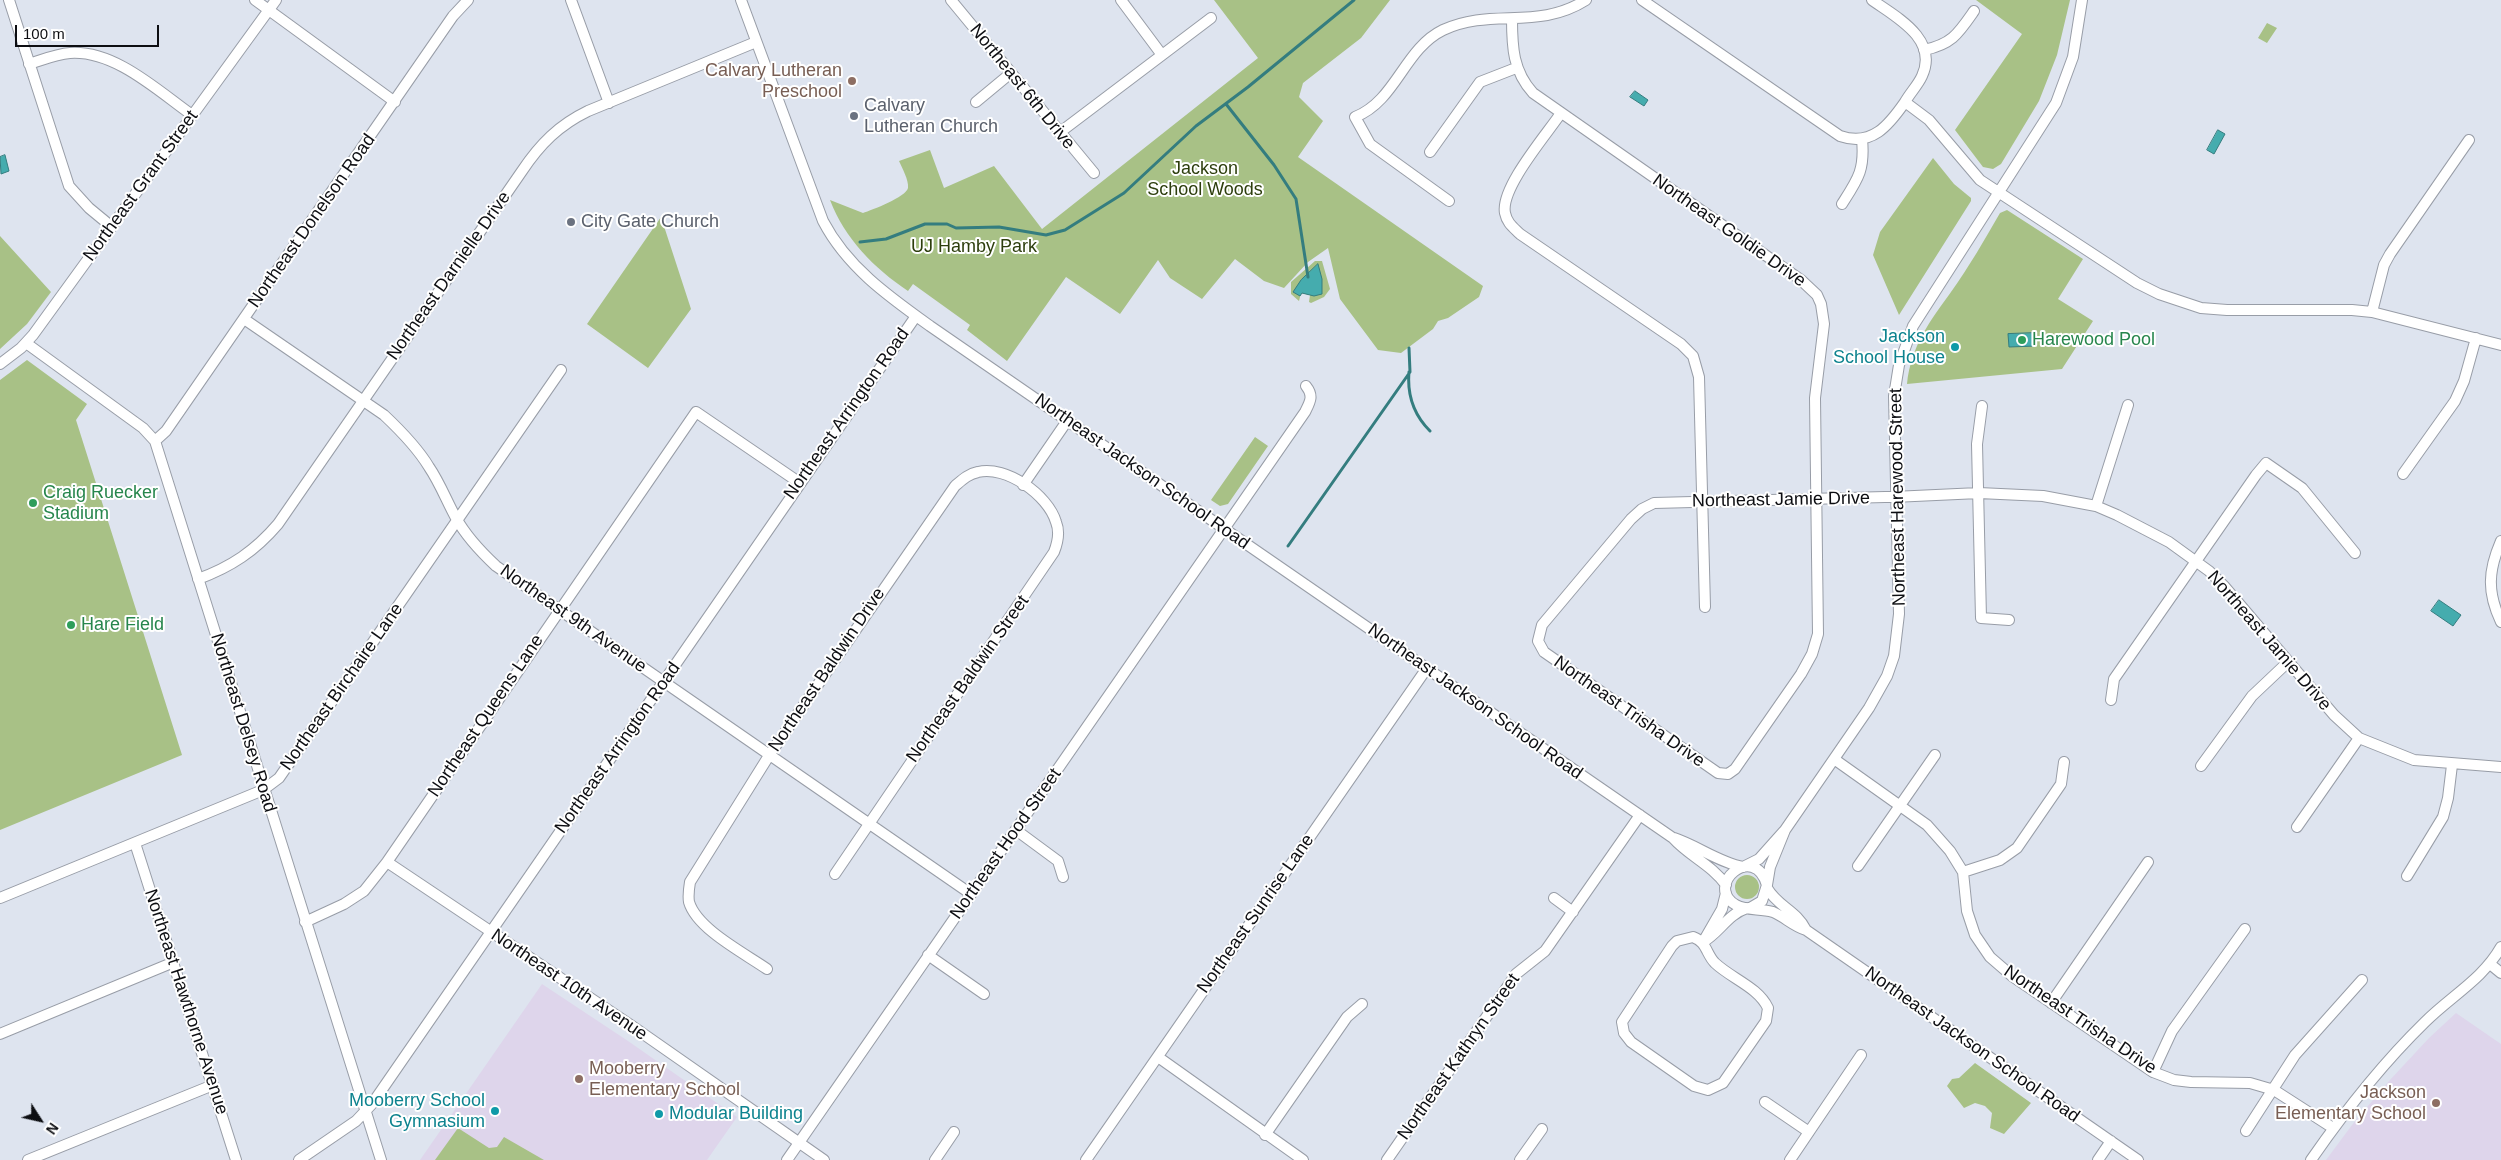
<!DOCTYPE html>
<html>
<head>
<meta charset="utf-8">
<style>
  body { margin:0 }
  #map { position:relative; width:2501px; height:1160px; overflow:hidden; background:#dee4ef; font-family:Arial,sans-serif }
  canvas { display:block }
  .north { position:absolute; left:15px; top:1095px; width:50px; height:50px; -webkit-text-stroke:4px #fff; paint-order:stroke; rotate:125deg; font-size:14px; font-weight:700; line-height:20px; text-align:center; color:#0d0e12 }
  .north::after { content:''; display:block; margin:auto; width:18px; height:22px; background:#0d0e12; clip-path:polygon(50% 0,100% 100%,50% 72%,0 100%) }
  .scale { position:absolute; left:15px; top:25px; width:144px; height:22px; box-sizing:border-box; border:2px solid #0d0e12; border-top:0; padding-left:6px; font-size:15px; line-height:18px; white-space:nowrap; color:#0d0e12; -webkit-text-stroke:4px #fff; paint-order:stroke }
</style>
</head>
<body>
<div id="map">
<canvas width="2501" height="1160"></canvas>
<div class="north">N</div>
<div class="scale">100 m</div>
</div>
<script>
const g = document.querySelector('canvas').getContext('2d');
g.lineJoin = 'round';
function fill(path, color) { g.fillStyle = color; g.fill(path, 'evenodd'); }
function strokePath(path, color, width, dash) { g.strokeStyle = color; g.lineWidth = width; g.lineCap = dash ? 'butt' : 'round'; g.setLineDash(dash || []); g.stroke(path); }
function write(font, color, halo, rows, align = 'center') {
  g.font = font + ' Arial,sans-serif'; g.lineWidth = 4; g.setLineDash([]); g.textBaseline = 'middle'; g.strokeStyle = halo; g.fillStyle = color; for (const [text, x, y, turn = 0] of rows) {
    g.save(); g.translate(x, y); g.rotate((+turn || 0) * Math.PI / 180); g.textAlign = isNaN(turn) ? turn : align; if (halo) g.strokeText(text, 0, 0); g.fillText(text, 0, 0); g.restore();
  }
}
fill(new Path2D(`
  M542 984 628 1041 737 1117 707 1160H420Z
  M2456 1013 2501 1044V1160H2326L2352 1125 2389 1081 2429 1038Z`), '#ded5eb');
fill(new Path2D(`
  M1214 0H1390L1361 38 1303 83 1299 97 1323 121 1298 157 1483 286 1479 297 1448 318 1438 321 1433 329 1401 353 1378 350 1340 299 1328 248 1308 262 1284 288 1264 281 1235 259 1202 299 1170 278 1158 260 1120 314 1066 277 1007 361 967 330 970 325 913 284 908 291C874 268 845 239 830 200L863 213C872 210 906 197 908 188 909 180 902 168 899 161L930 150 944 188 994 166 1042 229 1258 58Z
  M1976 0H2070L2057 55 2039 101 2001 164 1993 169 1983 167 1955 130 2022 34Z
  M2267 23 2277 28 2267 43 2258 38Z
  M1933 158 1954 184 1971 198V201L1899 315 1873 255 1880 232Z
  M2007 210 2083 259 2058 299 2093 321 2062 369 1907 384C1911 346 1930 321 1951 292 1969 267 1985 239 2000 213Z
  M661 217 691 309 648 368 587 324Z
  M0 236 51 292 27 324 0 349Z
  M1315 261H1322L1330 289 1324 297 1311 303 1309 302 1310 295 1301 293 1299 301 1291 294V282Z
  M27 360 87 404 76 420 182 755 0 830V380Z
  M1255 437 1268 446 1228 504 1220 506 1211 500Z
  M1735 887a12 12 0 1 1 24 0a12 12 0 1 1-24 0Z
  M1975 1063 2031 1103 2004 1134 1990 1128 1992 1113 1985 1106 1975 1103 1964 1108 1947 1086 1952 1079 1959 1078Z
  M458 1128 489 1148 497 1147 504 1137 544 1160H435Z`), '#a8c186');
const water = new Path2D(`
  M1635 91 1648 100 1644 106 1630 97Z
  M2218 130 2225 134 2214 154 2207 150Z
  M5 155 9 171 1 174 0 157Z
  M1318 264 1322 279V294L1314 296 1302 293 1300 296 1293 292 1301 280Z
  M2035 333 2036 346 2009 347 2008 334Z
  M2439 600 2461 615 2453 626 2431 611Z`);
fill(water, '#45acae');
strokePath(water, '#347d7f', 1);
strokePath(new Path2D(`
  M1226 104 1274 165 1296 199 1308 277
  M860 242 886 239 925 224H947L956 228 999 227 1046 235 1065 230 1124 193 1196 126 1248 87 1354 0
  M1409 372C1407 395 1414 415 1430 431
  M1288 546 1410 372 1409 348`), '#347d7f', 3);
const minor = new Path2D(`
  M9 0 69 186 89 208 112 227
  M255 0 395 102
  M571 0 609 103
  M741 0 823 221C847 267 888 296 930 326L1673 838C1689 856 1712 865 1726 885
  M951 0 1094 173
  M1121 0 1162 55
  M1642 0 1840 136C1872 147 1889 125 1905 102
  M1872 0C1896 17 1939 39 1922 76 1918 85 1910 93 1905 102L1929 120 1980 180 2137 283 2159 294 2201 308 2227 310H2352L2372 312 2501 345
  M1512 19C1512 47 1513 71 1533 93L1801 280 1817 295 1821 304 1824 324 1815 398 1818 634 1812 654 1801 674 1735 769 1728 774 1718 773 1544 652 1538 641 1542 625 1631 519 1642 509 1654 503 1885 497H1893L1979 493 2043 496 2096 506 2117 515 2169 542 2209 571 2224 586 2334 715 2359 738 2414 760 2501 767
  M1924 50C1952 44 1958 34 1974 11
  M29 64C42 60 56 54 70 53 115 50 158 91 192 115
  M976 102 1011 73
  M1561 113C1547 134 1500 188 1505 213 1507 223 1513 227 1520 234L1681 344 1693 356 1699 377 1705 607
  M1059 133 1211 18
  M1430 152 1480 82 1516 68
  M1449 201 1370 144 1355 117C1396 101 1404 49 1443 30 1492 7 1537 31 1586 0
  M1842 204C1858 179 1865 170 1862 139
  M2372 312 2384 265 2390 254 2469 140
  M244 319 384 415C401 431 417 447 429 467 440 483 447 502 456 518 466 536 481 552 496 566L971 894
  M26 343 143 428 155 441 381 1160
  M0 364 21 348 33 335 276 0
  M1982 406 1977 444 1981 618 2009 620
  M155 441 166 431 453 16 468 0
  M2403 474 2455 401 2464 381 2476 338
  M1023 485 1067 421
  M2096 506 2128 405
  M2501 541C2488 571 2487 592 2501 622
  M198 579C231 567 255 551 278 524L522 171C540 144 559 125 588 111L756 42
  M2111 700 2114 679 2256 475 2266 463 2302 488 2355 553
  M1834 759 1927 825 1950 851 1963 872 1967 911 1975 935 1990 957 2012 976 2153 1072 2174 1080 2191 1082 2250 1083 2274 1090 2333 1128
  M2201 766 2252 696 2288 662
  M2297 827 2359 738
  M1016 830 1058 861 1063 877
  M1674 838C1698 846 1718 862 1743 867
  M135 843 236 1160
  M387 862 632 1026 824 1160
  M1745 866 1759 859 1784 831
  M1858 866 1935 755
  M1963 872 2000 860 2017 848 2061 784 2064 762
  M2407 876 2443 817 2448 798 2452 765
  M1767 885 1770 867 1785 830 1869 708 1887 676 1894 656 1899 614 1894 396 1899 365 1913 326 2056 103 2073 57 2082 0
  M1767 888C1778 907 1796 910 1806 930
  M0 898 263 790 279 778 561 370
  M1554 898 1573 912
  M1750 908 1762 901 1767 885C1754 841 1703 886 1736 905 1746 911 1761 908 1773 912 1785 917 1793 926 1806 930L2138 1160
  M305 922 344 904 364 891 387 862 696 412 800 483
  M1693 937C1707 942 1706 954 1715 963 1732 979 1758 987 1768 1008L1766 1021 1723 1083 1708 1090 1694 1086 1631 1042 1624 1033 1622 1022 1672 946 1677 941Z
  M1703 942C1719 933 1728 914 1747 908
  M1703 942 1722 909 1726 893
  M928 955 984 994
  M2490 964 2501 973
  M767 969C744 953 697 929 689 902 688 896 689 888 690 882L770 754 955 486C962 480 968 474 978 472 1006 465 1048 495 1056 522 1060 532 1058 542 1054 552L835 874
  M2051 1003 2148 862
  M0 1034 174 962
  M1158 1057 1303 1160
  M2153 1072 2172 1031 2245 929
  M1765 1102 1809 1132
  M2246 1131 2295 1055 2362 980
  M1265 1135 1347 1017 1362 1004
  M28 1160 213 1085
  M299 1160 356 1121 372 1104 916 316
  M787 1160 1305 412C1310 402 1314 396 1306 386
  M935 1160 954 1132
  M1086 1160 1427 668
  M1387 1160 1510 983 1516 974 1545 951 1640 815
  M1520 1160 1542 1129
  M1790 1160 1861 1055
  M2098 1160 2111 1141
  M2311 1160C2345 1111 2383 1063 2425 1022 2451 996 2483 979 2501 947`);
strokePath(minor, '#989da7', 12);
strokePath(minor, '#fff', 10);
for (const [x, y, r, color] of [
  [852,81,5,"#8d6e63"],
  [854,116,5,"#6b7280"],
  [571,222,5,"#6b7280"],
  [2022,340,5,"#2e9e5b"],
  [1955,347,5,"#0f9aa8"],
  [33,503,5,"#2e9e5b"],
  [71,625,5,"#2e9e5b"],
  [579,1079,5,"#8d6e63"],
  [2436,1103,5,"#8d6e63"],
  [495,1111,5,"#0f9aa8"],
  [659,1114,5,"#0f9aa8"]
]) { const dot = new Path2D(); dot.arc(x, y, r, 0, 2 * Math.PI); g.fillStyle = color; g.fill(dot); strokePath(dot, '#fff', 2); }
write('18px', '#785e54', '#fff', [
  ["Calvary Lutheran",842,71],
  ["Preschool",842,92],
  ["Mooberry",589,1069,"left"],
  ["Elementary School",589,1090,"left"],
  ["Jackson",2426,1093],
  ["Elementary School",2426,1114]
], 'right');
write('18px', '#0d0e12', '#fff', [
  ["Northeast 6th Drive",1022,87,51],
  ["Northeast Grant Street",141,186,-54],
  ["Northeast Donelson Road",312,221,-55],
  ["Northeast Goldie Drive",1729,231,35],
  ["Northeast Darnielle Drive",449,276,-55],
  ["Northeast Arrington Road",847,414,-55],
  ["Northeast Jackson School Road",1142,472,35],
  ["Northeast Harewood Street",1898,497,-91],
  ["Northeast Jamie Drive",1781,500,-1],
  ["Northeast 9th Avenue",573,619,35],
  ["Northeast Jamie Drive",2269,641,49],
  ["Northeast Baldwin Drive",827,670,-56],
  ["Northeast Baldwin Street",968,679,-55],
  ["Northeast Birchaire Lane",342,687,-55],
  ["Northeast Jackson School Road",1475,702,35],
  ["Northeast Trisha Drive",1629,712,35],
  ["Northeast Queens Lane",486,716,-56],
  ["Northeast Delsey Road",243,723,73],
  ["Northeast Arrington Road",618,748,-55],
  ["Northeast Hood Street",1006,844,-55],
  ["Northeast Sunrise Lane",1256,914,-55],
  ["Northeast 10th Avenue",569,985,34],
  ["Northeast Hawthorne Avenue",186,1002,72],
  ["Northeast Trisha Drive",2080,1020,34],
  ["Northeast Jackson School Road",1972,1045,35],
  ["Northeast Kathryn Street",1459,1057,-55]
]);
write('18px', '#5b616d', '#fff', [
  ["Calvary",864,106],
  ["Lutheran Church",864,127],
  ["City Gate Church",581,222]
], 'left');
write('18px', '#2d3e0d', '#fff', [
  ["Jackson",1205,169],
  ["School Woods",1205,190],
  ["UJ Hamby Park",974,247]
]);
write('18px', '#0d838f', '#fff', [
  ["Jackson",1945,337],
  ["School House",1945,358],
  ["Mooberry School",485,1101],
  ["Gymnasium",485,1122],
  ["Modular Building",669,1114,"left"]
], 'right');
write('18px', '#27864d', '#fff', [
  ["Harewood Pool",2032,340],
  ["Craig Ruecker",43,493],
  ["Stadium",43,514],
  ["Hare Field",81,625]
], 'left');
</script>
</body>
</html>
